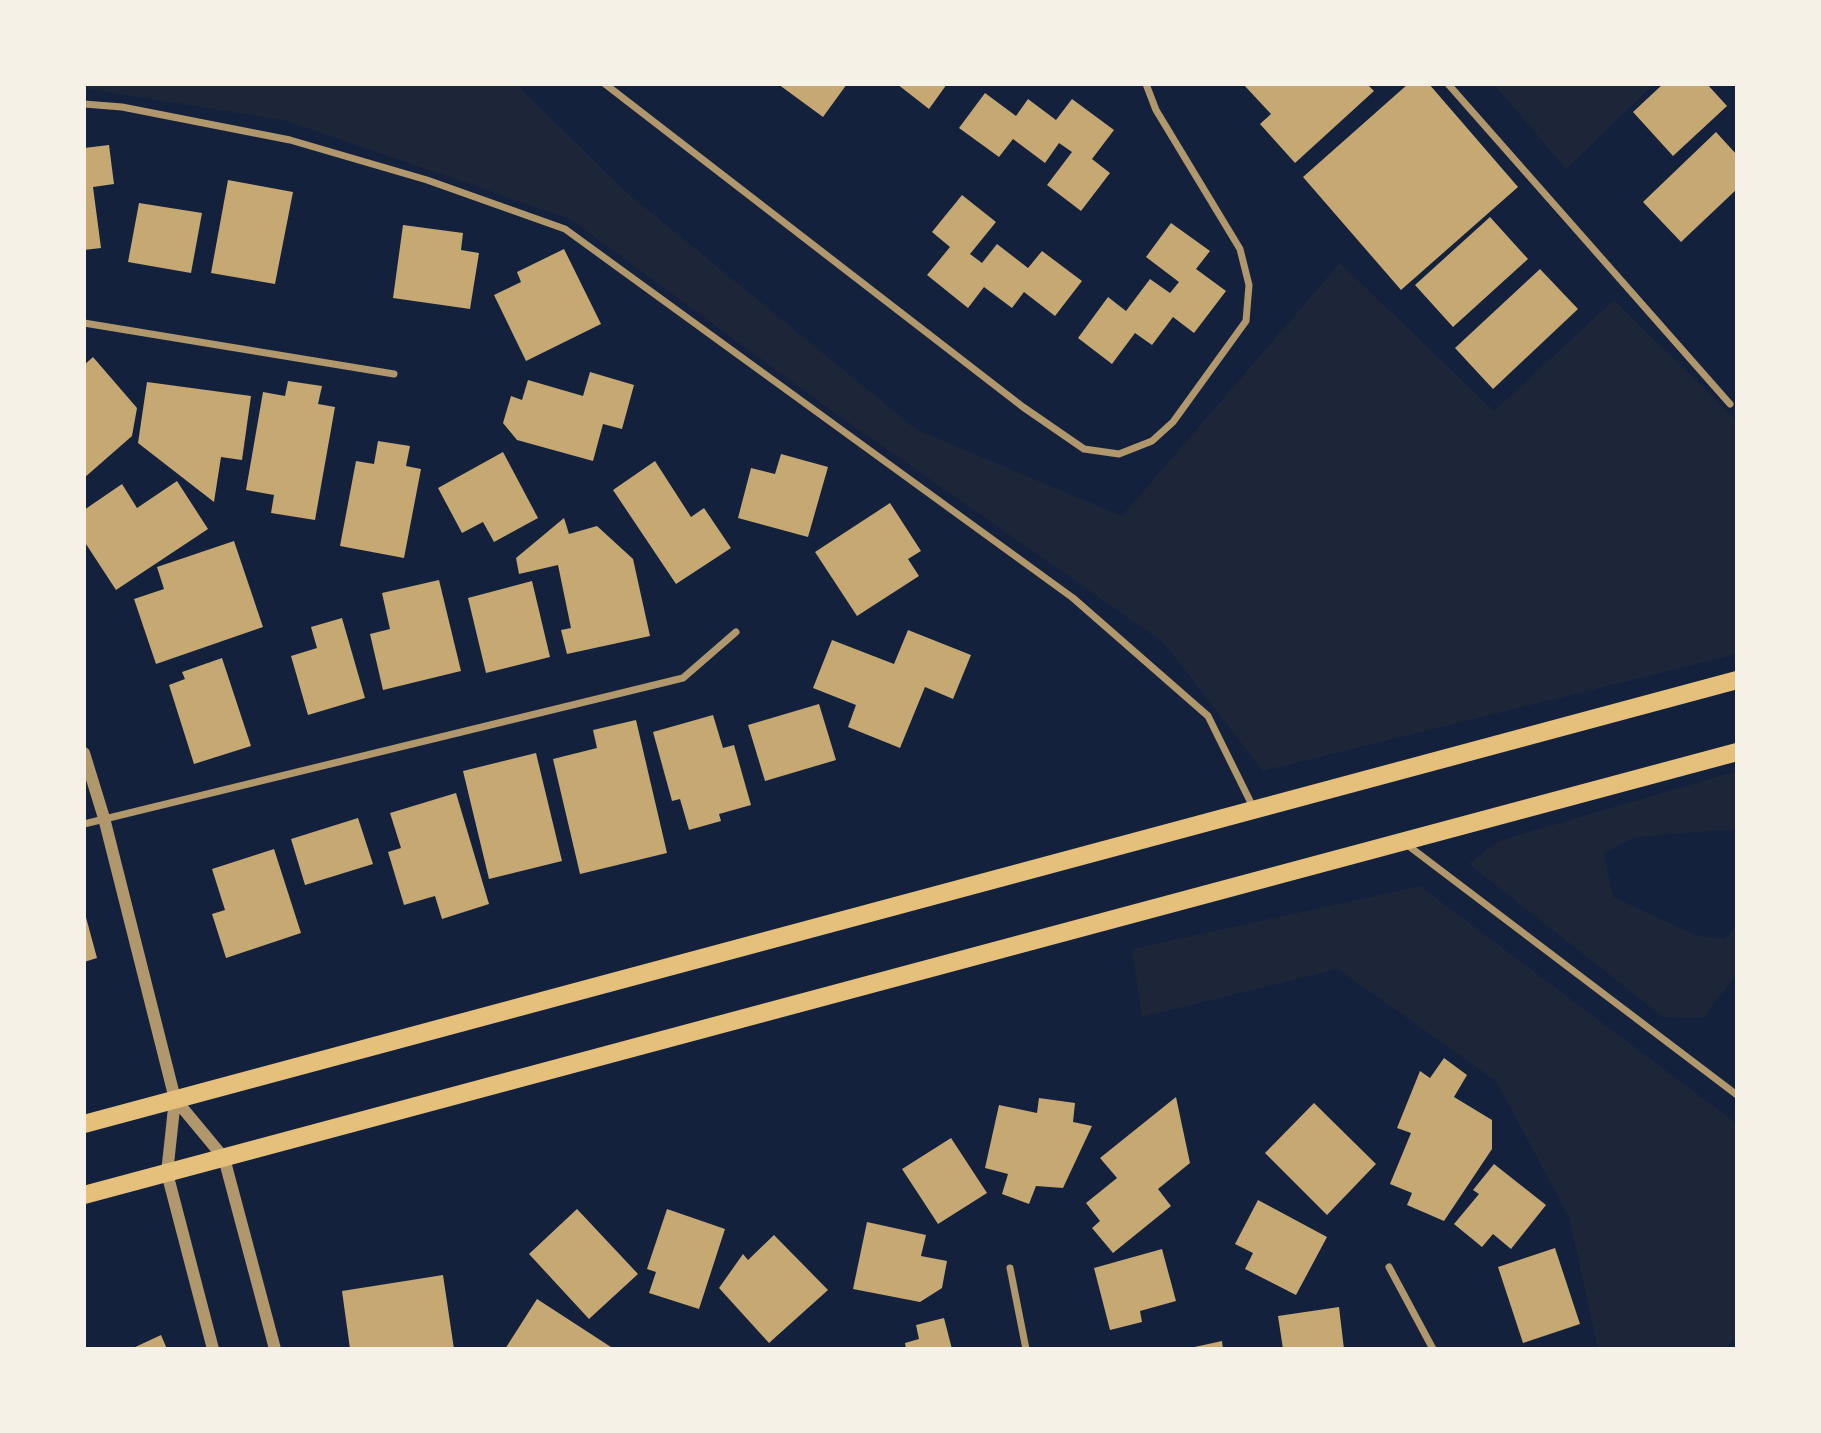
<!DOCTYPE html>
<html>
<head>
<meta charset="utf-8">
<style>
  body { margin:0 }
  #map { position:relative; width:1821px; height:1433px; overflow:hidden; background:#14213d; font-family:"Alegreya Sans",sans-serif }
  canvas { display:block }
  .frame { position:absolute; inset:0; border:86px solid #f6f1e7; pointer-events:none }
</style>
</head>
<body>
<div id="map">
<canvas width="1821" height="1433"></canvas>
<div class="frame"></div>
</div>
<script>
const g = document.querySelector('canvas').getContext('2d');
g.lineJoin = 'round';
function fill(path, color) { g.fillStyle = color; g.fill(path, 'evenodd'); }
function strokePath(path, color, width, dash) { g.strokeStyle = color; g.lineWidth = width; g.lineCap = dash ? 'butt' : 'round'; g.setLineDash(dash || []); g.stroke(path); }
fill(new Path2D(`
  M84 84H516L626 192 917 430 1122 516 1340 263 1494 411 1614 300 1737 421V654L1263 771 1163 642 835 413 570 219 287 121 84 88Z
  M1494 84H1654L1566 169Z
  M1737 771V829L1635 837 1604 853 1613 897 1698 936 1725 939 1737 924V973L1703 1018 1663 1017 1469 864 1498 841Z
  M1420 886 1737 1124V1335L1725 1349H1598L1569 1217 1496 1081 1338 969 1142 1017 1132 949Z`), '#1d2539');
fill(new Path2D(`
  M778 84H847L823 117Z
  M897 84H947L929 109Z
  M1243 84H1367L1374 91 1295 163 1260 124 1271 114Z
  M1408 84H1429L1518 187 1401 290 1303 177Z
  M1663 84H1707L1727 106 1673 156 1633 112Z
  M985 93 1016 116 1028 99 1056 120 1072 99 1114 130 1092 159 1110 173 1081 211 1047 185 1072 152 1059 143 1045 163 1013 139 999 157 959 128Z
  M1716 132 1737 155V189L1681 242 1643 202Z
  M109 145 114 184 93 187 101 248 84 250V148Z
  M228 180 293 192 275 284 211 273Z
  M962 195 996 222 970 254 982 263 997 244 1028 268 1042 251 1082 281 1055 316 1024 292 1012 308 984 287 968 308 927 275 950 247 932 232Z
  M139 203 202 213 191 273 128 262Z
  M1490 217 1528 259 1453 327 1415 285Z
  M1171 223 1210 251 1196 269 1226 291 1194 333 1173 317 1152 345 1135 333 1112 364 1078 338 1108 297 1126 311 1150 279 1170 293 1179 282 1146 257Z
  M403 225 463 233 461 250 479 253 470 309 393 298Z
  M564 249 601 324 526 361 494 295 521 282 517 272Z
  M1540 269 1578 309 1493 389 1455 348Z
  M93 357 137 408 132 436 84 478V365Z
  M590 372 634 385 622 429 603 424 593 461 517 440 503 423 511 396 522 400 528 380 583 396Z
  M288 381 322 386 318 404 335 407 315 520 271 513 274 495 246 490 263 392 285 396Z
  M147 382 251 396 242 460 221 457 214 502 138 443Z
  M378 441 410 446 406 466 421 469 404 558 340 546 356 461 374 464Z
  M503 452 538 518 494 542 483 522 462 533 438 488Z
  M781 454 828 467 808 537 738 518 751 468 775 474Z
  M655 461 691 517 704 508 731 548 676 584 613 490Z
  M177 481 208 529 116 590 84 541V510L122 484 137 508Z
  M890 503 921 551 908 559 919 576 857 616 815 552Z
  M564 518 569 534 597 526 633 559 650 636 567 654 561 630 571 628 558 565 519 574 516 558Z
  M234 541 263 627 156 664 134 599 164 589 157 567Z
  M439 580 461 671 383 690 370 634 390 629 382 593Z
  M532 581 550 657 486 673 468 598Z
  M342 618 365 698 308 715 291 656 317 648 311 627Z
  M908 630 971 655 953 699 925 687 900 748 848 727 856 705 813 688 832 640 894 664Z
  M222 658 251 746 194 764 169 685 185 679 182 672Z
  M819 704 836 760 765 781 748 725Z
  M713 715 723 748 734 745 751 805 719 814 721 821 689 830 680 799 672 801 653 732Z
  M636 720 667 853 580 874 553 759 597 748 593 730Z
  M536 753 562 861 489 879 463 771Z
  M456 793 489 904 442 919 435 896 404 905 388 852 401 848 390 813Z
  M358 818 373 864 305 885 291 839Z
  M274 849 301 933 226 958 212 914 225 910 212 869Z
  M84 910 97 958 84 962Z
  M1444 1058 1467 1075 1454 1097 1492 1120V1149L1444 1221 1407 1205 1412 1193 1390 1184 1411 1133 1397 1128 1420 1071 1430 1078Z
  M1176 1097 1190 1163 1158 1189 1171 1206 1113 1253 1092 1228 1100 1221 1086 1203 1117 1178 1100 1158Z
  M1039 1098 1075 1103 1073 1122 1092 1126 1063 1188 1036 1186 1029 1204 1002 1194 1008 1174 985 1168 999 1105 1037 1113Z
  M1314 1103 1376 1164 1327 1215 1265 1153Z
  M951 1138 987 1193 938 1224 902 1169Z
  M1494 1164 1546 1205 1511 1249 1493 1234 1482 1247 1454 1224 1479 1194 1473 1190Z
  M1258 1200 1327 1237 1296 1295 1245 1269 1253 1253 1235 1244Z
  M577 1209 638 1274 589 1319 529 1254Z
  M667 1209 725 1229 699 1309 649 1293 656 1272 647 1269Z
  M867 1222 926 1235 921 1256 947 1261 942 1288 920 1302 853 1289Z
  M774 1235 828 1290 769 1343 719 1288 743 1254 748 1260Z
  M1555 1248 1580 1324 1523 1343 1498 1267Z
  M1162 1249 1176 1301 1140 1311 1142 1322 1110 1330 1094 1268Z
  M443 1275 454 1349H350L342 1291Z
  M537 1299 614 1349H505Z
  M1339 1307 1344 1349H1283L1278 1316Z
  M944 1318 952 1349H906L905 1343 919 1339 916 1325Z
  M161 1335 167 1349H131Z
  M1222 1341 1223 1349H1191L1190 1348Z`), '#c6a872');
strokePath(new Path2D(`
  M605 84 1023 407 1084 449 1119 454 1152 441 1173 422 1246 321 1249 285 1240 249 1156 110 1146 84
  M1448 84 1730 404
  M84 104 122 107 290 140 427 180 565 229 1073 598 1208 716 1254 809
  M84 323 394 374
  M84 824 683 678 736 632
  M1406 844 1737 1095
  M1389 1267 1433 1349
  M1010 1268 1026 1349`), '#b1986c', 7);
strokePath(new Path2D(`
  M84 753 104 818 175 1099 167 1173 213 1349
  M175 1099 224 1158 275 1349`), '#b1986c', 12);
strokePath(new Path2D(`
  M84 1124 1737 680
  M84 1195 1737 752`), '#e5c07b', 18);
</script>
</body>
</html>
